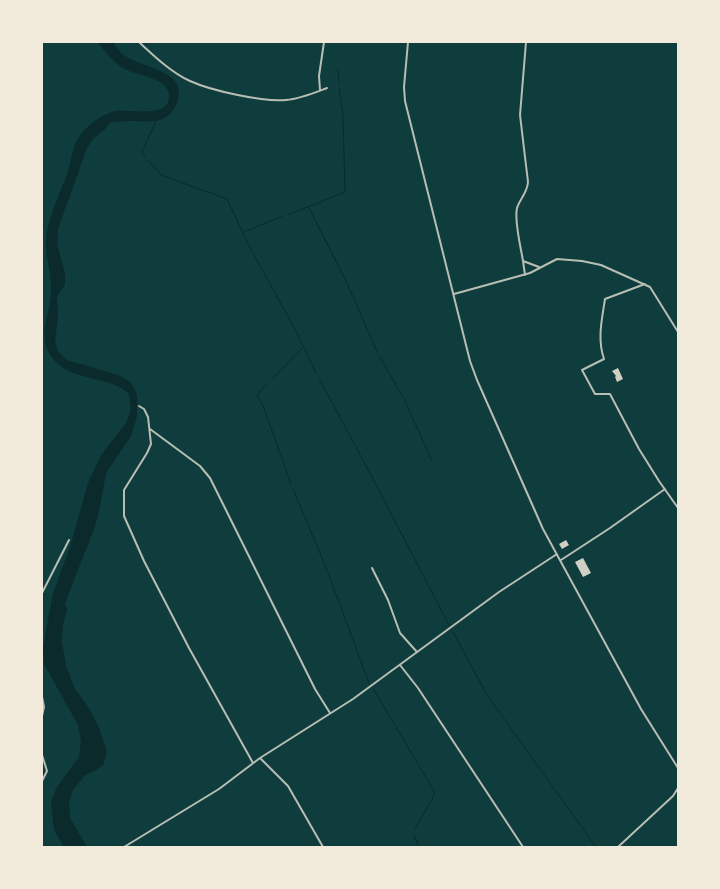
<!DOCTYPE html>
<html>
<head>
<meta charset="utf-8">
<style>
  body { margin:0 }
  #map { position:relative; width:720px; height:889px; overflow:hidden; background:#0f3d3e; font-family:"IBM Plex Serif",serif }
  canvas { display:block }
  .frame { position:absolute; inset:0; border:43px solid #f1e9da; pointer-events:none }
</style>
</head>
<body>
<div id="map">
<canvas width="720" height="889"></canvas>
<div class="frame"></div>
</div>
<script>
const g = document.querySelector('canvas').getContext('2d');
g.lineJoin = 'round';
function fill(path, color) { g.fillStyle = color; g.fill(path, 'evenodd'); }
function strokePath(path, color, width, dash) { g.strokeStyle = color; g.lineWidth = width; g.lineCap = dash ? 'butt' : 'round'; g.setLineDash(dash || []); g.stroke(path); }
fill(new Path2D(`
  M98 42H113C117 48 121 54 127 57 144 68 189 71 177 103 167 126 150 121 130 121 123 121 116 122 109 123L106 128 93 139 87 148 58 229 57 244 65 273V284L57 297 58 317 55 341 58 351 67 360 118 375 131 382 137 395V416L131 436 106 473 99 512 94 529 65 603 67 609 63 625 62 642 66 666 75 689 89 708 100 730 107 752 103 765 96 770 85 775 73 790 69 802 70 818 87 847H64L54 830 51 801 57 787 79 757 81 741 78 725 44 664 43 648 53 593 70 547 88 483 101 455 126 423 131 409 129 394C111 376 73 381 56 362 34 338 50 319 51 291 52 274 46 259 46 243 47 218 59 197 67 174 72 161 71 148 79 137 86 126 100 116 112 112 126 107 171 121 169 95 168 77 136 76 123 68 112 61 105 52 98 42Z`), '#0a2a2b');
strokePath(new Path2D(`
  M338 70 339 82
  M145 156 142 152 156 121
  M149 161 161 175 227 199 252 252
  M309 208 347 283 377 352
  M288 215 345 192 343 116 339 88
  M244 232 282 216
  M254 255 296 331 316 373
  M380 357 405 401 432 461
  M273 378 302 348
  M319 378 373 479 449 625
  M267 384 257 395 264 408 291 484
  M293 489 327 570 369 683
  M453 632 487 695 596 847
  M374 690 434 791V796L415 829
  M414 835 419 847`), '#0a2a2b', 1);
fill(new Path2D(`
  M618 368 623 379 617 382 615 377 616 376 612 371Z
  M566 540 569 545 562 549 559 544Z
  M583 558 591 573 583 577 575 562Z`), '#cfcfc3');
strokePath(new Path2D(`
  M139 42C154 56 172 73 190 81 212 91 263 102 286 100 300 99 314 93 327 88
  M408 42 404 87 405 101 470 361 477 380 543 529 641 709 678 768
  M526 42 520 115 528 182C527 194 520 198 517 208 514 221 521 248 523 261L539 267
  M320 90 319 76 324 42
  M523 261 525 275
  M645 284 605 299C602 319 597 339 604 359L582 370 595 394H610L639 449 659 481 678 508
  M454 294 530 273 557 259 582 261 601 265 650 287 678 332
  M139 406 144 409 148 417 151 444 147 453 124 490V516L144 561 189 648 253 763
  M150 429 200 466 210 478 315 689 330 713
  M561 560 610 528 665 489
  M372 568 388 600 400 633 417 652
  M42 593 69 540
  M400 665 418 688 523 847
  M42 697 44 707 42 716
  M42 755 47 771 42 781
  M260 758 288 786 323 847
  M124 847 219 789 260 758 353 699 499 592 557 554
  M618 847 673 796 678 788`), '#b8beb3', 2);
</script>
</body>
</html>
